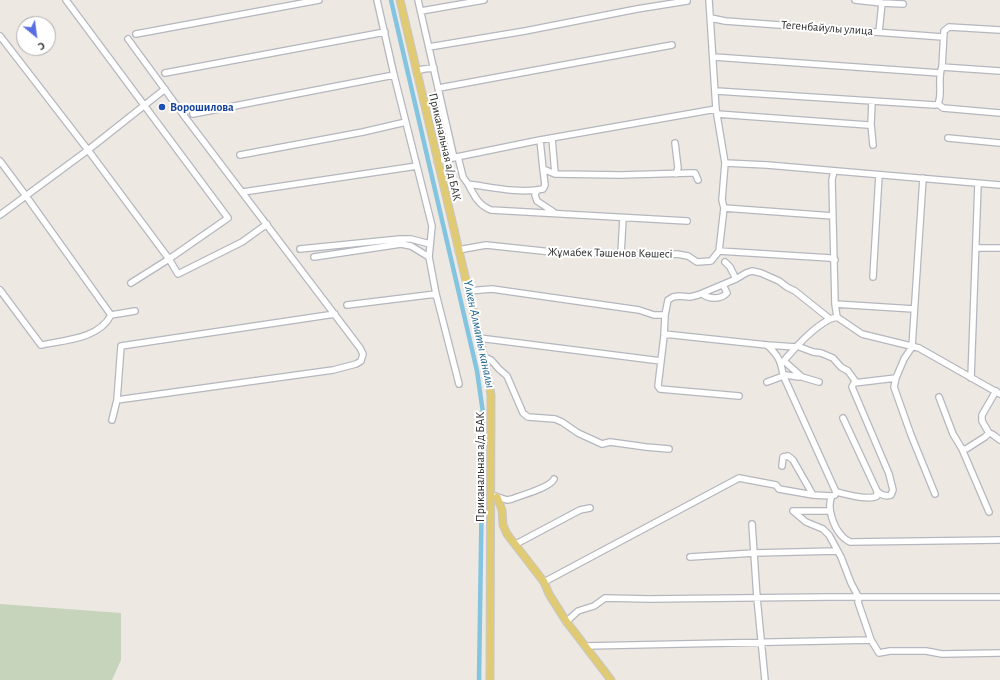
<!DOCTYPE html>
<html>
<head>
<meta charset="utf-8">
<style>
  body { margin:0 }
  #map { position:relative; width:1000px; height:680px; overflow:hidden; background:#ede8e2; font-family:"Alegreya Sans",sans-serif }
  canvas { display:block }
  .north { position:absolute; left:16px; top:16px; width:40px; height:40px; box-sizing:border-box; background:#fff; border:1px solid #ababab; border-radius:50%; rotate:151deg; font-size:11px; font-weight:700; line-height:16px; text-align:center; color:#2d2d2d }
  .north::after { content:''; display:block; margin:auto; width:14px; height:18px; background:#576de4; clip-path:polygon(50% 0,100% 100%,50% 72%,0 100%) }
</style>
</head>
<body>
<div id="map">
<canvas width="1000" height="680"></canvas>
<div class="north">С</div>
</div>
<script>
const g = document.querySelector('canvas').getContext('2d');
g.lineJoin = 'round';
function fill(path, color) { g.fillStyle = color; g.fill(path, 'evenodd'); }
function strokePath(path, color, width, dash) { g.strokeStyle = color; g.lineWidth = width; g.lineCap = dash ? 'butt' : 'round'; g.setLineDash(dash || []); g.stroke(path); }
function write(font, color, halo, rows, align = 'center') {
  g.font = font + ' "Alegreya Sans",sans-serif'; g.lineWidth = 4; g.setLineDash([]); g.textBaseline = 'middle'; g.strokeStyle = halo; g.fillStyle = color; for (const [text, x, y, turn = 0] of rows) {
    g.save(); g.translate(x, y); g.rotate((+turn || 0) * Math.PI / 180); g.textAlign = isNaN(turn) ? turn : align; if (halo) g.strokeText(text, 0, 0); g.fillText(text, 0, 0); g.restore();
  }
}
fill(new Path2D(`
  M0 604 121 613V660L112 680H0Z`), '#c6d4bb');
strokePath(new Path2D(`
  M391 0 477 371 483 413 479 680`), '#83c4e0', 4.5);
const minor = new Path2D(`
  M66 0 228 218 169 259 131 283
  M377 0 394 75 432 226 429 257 436 294 459 384
  M418 0 454 158
  M855 0 882 3 879 32
  M882 3 903 4
  M421 11 484 0
  M711 18 725 21 943 37
  M136 34 319 0
  M0 36 88 150 169 259 178 274 242 242 267 224
  M429 47 525 31 637 9 687 1
  M714 57 940 73
  M942 67 1000 71
  M416 71 424 69 434 68
  M165 73 385 32
  M439 88 672 45
  M716 91 935 105 938 104 943 108 1000 113
  M938 104C943 93 937 79 942 67L944 31 949 27 1000 30
  M193 114 394 75
  M717 114 868 125 871 124 872 102
  M871 124 873 145
  M552 138 555 174
  M948 138 1000 143
  M540 140 543 169 555 174 620 175 690 173H695L698 180
  M675 143 678 168 676 174
  M240 155 363 132 406 122
  M458 157 463 177 468 184C491 187 520 194 543 189L545 185 543 169
  M0 161 26 196 111 315C99 339 65 340 41 345L0 290
  M437 161 540 140 716 109
  M725 163 767 165 1000 185
  M834 171 832 180 835 304 837 317
  M468 184C474 195 478 205 491 210L687 221
  M537 190 535 195 537 201 555 213
  M243 192 417 166
  M724 208 833 216
  M0 215 88 150 165 89
  M976 248H1000
  M300 249 400 239H411L430 244
  M458 250 486 245 552 252 658 255 677 254 688 256 697 262 711 261 719 251 724 208 722 200 725 163 716 109 709 0
  M719 251 830 258 835 260
  M621 254 623 218
  M314 257 401 244 411 246 429 257
  M725 262 730 267 736 279 746 273 752 271 761 273 779 281 787 287 795 291 830 319 837 317 862 334 919 348 1000 394
  M873 277 879 175
  M468 291 492 289 639 310 654 315H665L664 336 658 386 660 389 739 396
  M702 294C709 299 721 300 727 293L723 285
  M835 304 914 309
  M347 305 436 294
  M111 315 135 311
  M665 315 668 300 673 297 679 296 690 297 698 295 736 279
  M664 334 767 345C778 355 781 361 783 375L836 492 835 495 832 496C826 507 834 528 842 536 844 539 847 540 850 542L1000 540
  M479 338 661 361
  M767 345 796 347
  M797 346 813 352 821 353 833 358 841 367 848 371 856 382
  M484 357 491 360 499 369 507 376 523 413 528 417 555 419 562 422 578 433 602 444 610 442 646 447 669 449
  M784 361 802 377 819 382
  M781 364C795 348 811 329 830 319
  M896 378 894 387 911 435 935 494
  M971 378 978 184
  M767 382 786 375 799 377
  M939 397 953 434 962 449H966L985 437 989 433 982 421V415L996 391
  M117 400 333 370 356 364 361 361 363 354 360 348 185 117 128 39
  M112 420 117 400 121 346 335 314
  M989 433 992 434 1000 440
  M962 449 989 512
  M782 466 783 457 788 456 793 460 813 495 832 496
  M877 491C881 495 885 497 891 495L893 490 889 474 852 387 854 383 896 378 904 359 912 347 923 178
  M836 492C846 494 868 501 877 496V491L843 418
  M495 496 507 500 512 499C521 495 550 488 554 479
  M829 511H793L806 522 823 529 829 535 841 557 851 583 859 598 858 602 871 640 879 653 890 651H926L942 654 1000 653
  M752 524 757 598 765 680
  M516 544 580 510 590 508
  M690 557 754 553 837 551
  M544 582 739 478 776 485 779 489 813 495
  M566 622 578 611 594 606 605 598 649 599 828 597H1000
  M585 646 871 640`);
const major = new Path2D(`
  M400 0 484 357 491 395 490 680
  M497 497 502 510 503 525 507 534 544 582 549 594 566 621 611 680`);
strokePath(minor, '#b5b7bf', 8);
strokePath(major, '#c8c8c8', 9);
strokePath(minor, '#fff', 5.5);
strokePath(major, '#e0ca73', 7);
for (const [x, y, r, color] of [
  [162,107,4,"#1a4fb4"]
]) { const dot = new Path2D(); dot.arc(x, y, r, 0, 2 * Math.PI); g.fillStyle = color; g.fill(dot); strokePath(dot, '#fff', 1.5); }
write('12px', '#2d2d2d', '#fff', [
  ["Тегенбайулы улица",827,28,4],
  ["Приканальная а/д БАК",445,147,77],
  ["Жұмабек Тәшенов Көшесі",610,253,1],
  ["Приканальная а/д БАК",480,467,-90]
]);
write('bold 12px', '#164399', '#fff', [
  ["Ворошилова",170,107]
], 'left');
write('italic 13px', '#1f658f', '#fff', [
  ["Үлкен Алматы каналы",479,334,78]
]);
</script>
</body>
</html>
